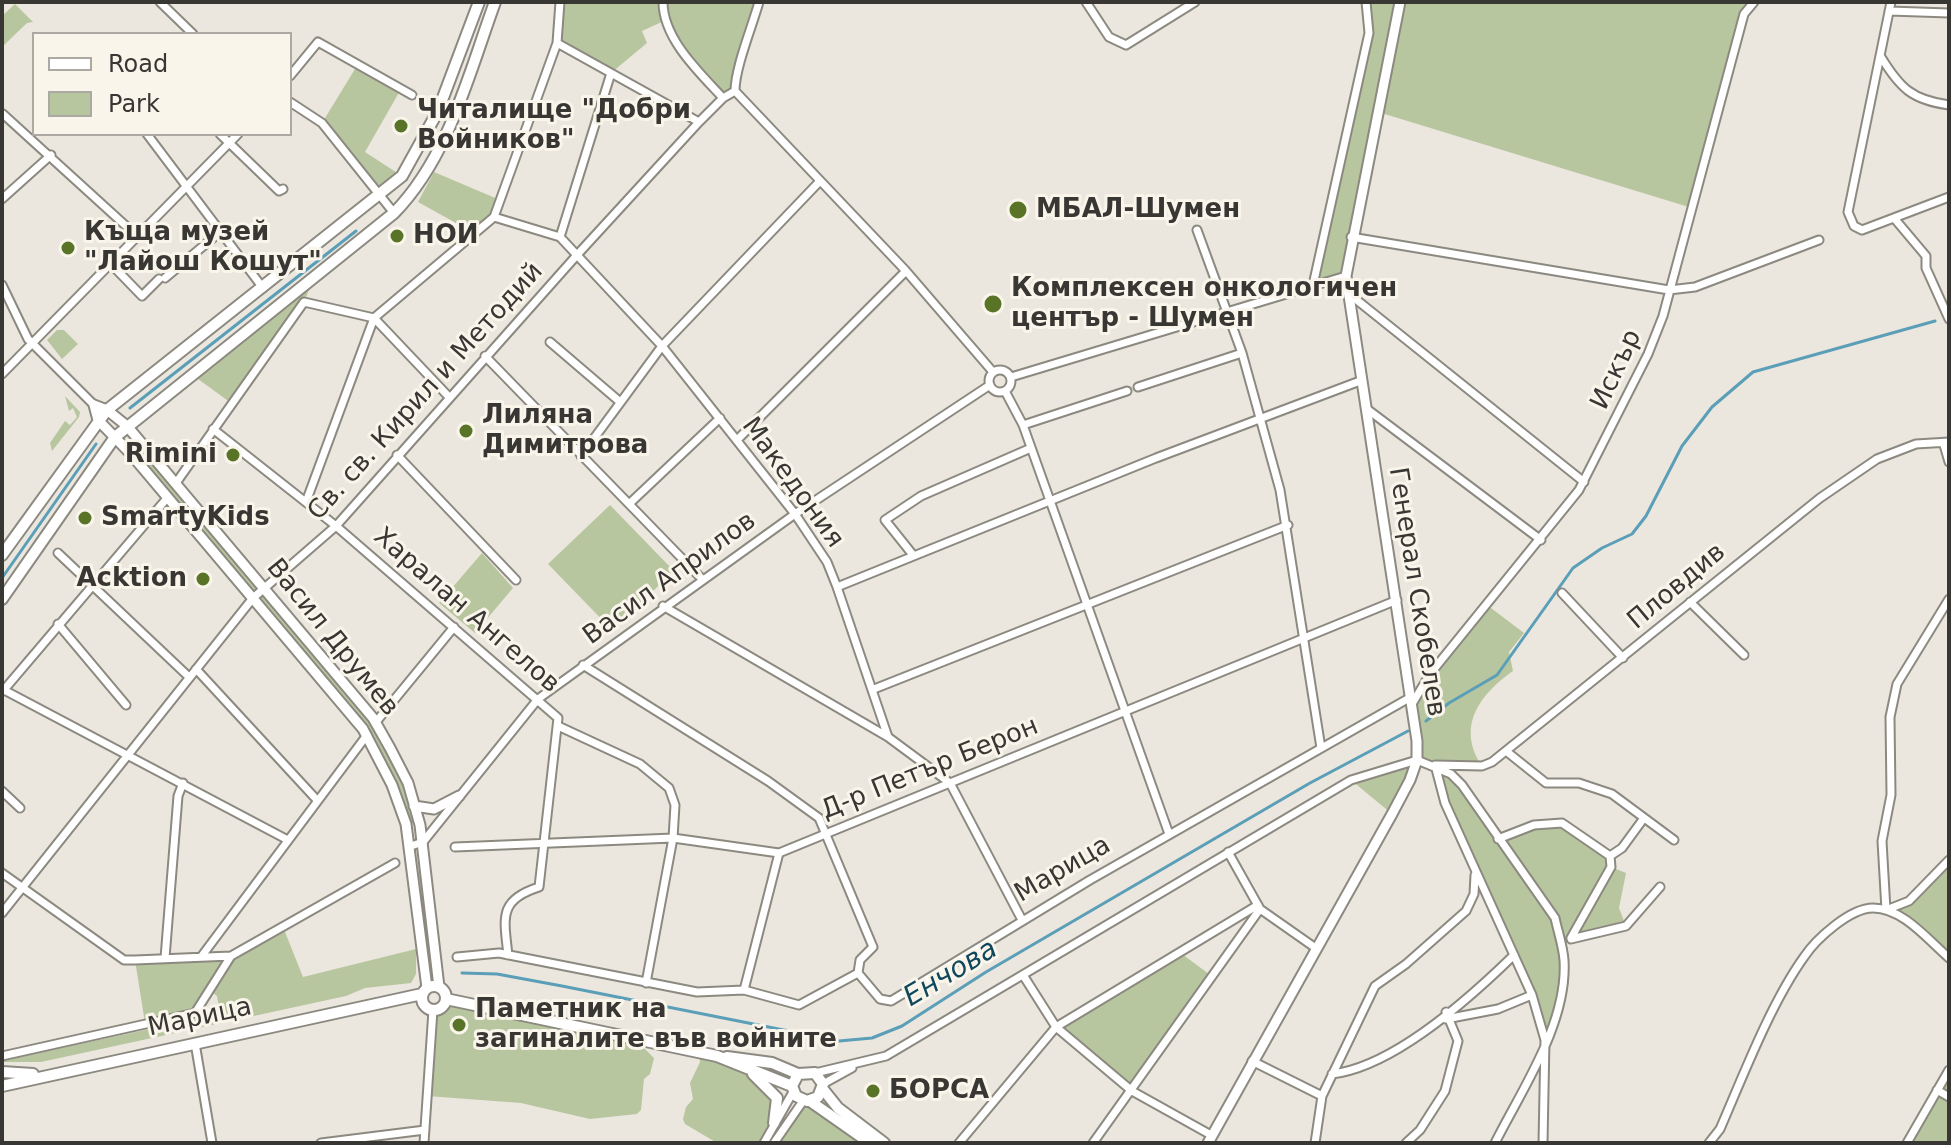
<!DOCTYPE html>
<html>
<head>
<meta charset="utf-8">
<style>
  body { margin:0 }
  #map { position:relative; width:1951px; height:1145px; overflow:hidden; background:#ebe7de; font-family:"DejaVu Sans",sans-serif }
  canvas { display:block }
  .frame { position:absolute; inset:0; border:4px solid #393734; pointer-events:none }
  .legend { position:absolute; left:32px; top:32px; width:260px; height:104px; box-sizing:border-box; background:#f9f5eb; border:2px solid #aca9a2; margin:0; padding:10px 14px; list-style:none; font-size:24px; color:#393734 }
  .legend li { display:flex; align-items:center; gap:16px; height:40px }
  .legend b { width:40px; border:2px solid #aca9a2 }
</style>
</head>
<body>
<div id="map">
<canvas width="1951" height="1145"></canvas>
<div class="frame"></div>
<ul class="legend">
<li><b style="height:10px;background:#fff"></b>Road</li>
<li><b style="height:22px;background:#b8c69f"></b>Park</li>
</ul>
</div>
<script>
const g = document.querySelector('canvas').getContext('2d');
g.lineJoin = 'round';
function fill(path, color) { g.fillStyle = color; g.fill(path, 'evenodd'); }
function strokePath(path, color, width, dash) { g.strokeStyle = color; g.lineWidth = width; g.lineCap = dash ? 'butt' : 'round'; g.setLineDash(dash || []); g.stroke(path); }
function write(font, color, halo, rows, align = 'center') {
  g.font = font + ' "DejaVu Sans",sans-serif'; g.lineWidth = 6; g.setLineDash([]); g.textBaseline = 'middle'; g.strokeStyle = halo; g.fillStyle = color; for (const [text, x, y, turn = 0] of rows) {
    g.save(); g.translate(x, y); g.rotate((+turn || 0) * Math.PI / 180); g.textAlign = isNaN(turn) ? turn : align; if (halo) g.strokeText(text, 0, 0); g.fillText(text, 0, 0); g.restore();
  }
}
fill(new Path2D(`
  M560 2H759L735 91 723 98 699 72 666 20 642 31 647 43 611 73 557 43Z
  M1366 2H1754L1744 14 1692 208 1378 112 1346 276 1313 285 1369 33Z
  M15 4 33 22 27 23 2 47V16Z
  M358 64 401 89 365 152 402 176 380 196 322 123Z
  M434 172 500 200 494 217 474 233 418 202Z
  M311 285 304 302 231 403 198 379Z
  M57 330H64L78 344 62 359 47 340Z
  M65 396 80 412 79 417 52 451 50 443 65 421 70 425 77 417 73 408 69 411Z
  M142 442 376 722 414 806 413 823 409 822 363 729 131 449Z
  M610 505 674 571 612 630 548 564Z
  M482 553 513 588 475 633 439 603Z
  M1487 605 1524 633 1509 652 1513 671C1479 695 1456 727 1482 766L1438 765 1451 774 1498 839 1534 825 1562 823 1610 856 1611 867 1626 873 1619 908 1626 926 1561 941 1563 980 1545 1040C1516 946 1461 861 1435 765L1417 761 1392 814 1351 780 1417 760 1412 704 1430 674Z
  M1949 860V958L1901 916 1886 910 1909 901Z
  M283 927 303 977 416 949V974L411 983 365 988 346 996 41 1062H2V1058L45 1044 47 1051 220 1014 217 996 211 991 195 1013 145 1023 135 960 231 956Z
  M1178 951 1213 977 1132 1091 1056 1027Z
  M446 999 645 1039 644 1048 654 1058 650 1074 644 1079 641 1110 637 1114 590 1119 521 1103 427 1096 433 1010 442 1007Z
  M699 1053 742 1066 779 1106 764 1143H717L685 1124 683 1119 686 1107 693 1099 690 1083 700 1062Z
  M1949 1069V1143H1907Z
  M803 1101 870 1143H774Z`), '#b8c69f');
strokePath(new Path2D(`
  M130 408 356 231
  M2 578 96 444
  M1426 721 1449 703 1497 675 1573 568 1602 548 1632 534 1646 516 1682 446 1712 407 1753 372 1935 321
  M462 973 497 974 562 986 839 1041 872 1038 902 1026 986 972 1310 783 1408 731`), '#5b9eb8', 3);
const minor = new Path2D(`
  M160 2 193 34
  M663 2C663 39 700 73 723 98
  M759 2C752 27 735 68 735 91L906 271 993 372
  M1086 2 1109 37 1126 45 1195 2
  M1891 2 1848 212 1854 226 1862 230 1949 197
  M1889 11 1949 13
  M557 43 699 122
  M1881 57C1900 88 1912 100 1949 105
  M290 76 318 42 412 95
  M290 102 322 123 394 213
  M3 114 137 236
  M147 134 263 288
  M220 134 279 191 283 189
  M2 199 51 155
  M494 217 560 237 662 346 795 514 827 562 837 587 888 737 950 783 1022 920
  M1894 218 1926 256V268L1949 319
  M1197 230 1242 353 1280 490 1321 748
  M560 237 611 73
  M1351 237 1669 290 1695 287 1819 240
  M110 263 142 296 159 279
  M165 278 220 232
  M2 285 28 339 94 405
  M1313 285 1369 33 1366 2
  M1348 293 1584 482
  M550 342 619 401
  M485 356 702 579
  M989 381a11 11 0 1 1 22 0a11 11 0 1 1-22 0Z
  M2 374 238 134
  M1011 377 1346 276
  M1138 387 1242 353
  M1005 391 1023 425 1169 834
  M1367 409 1541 540
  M1023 425 1127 391
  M213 429 336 526 558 718 539 887C498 900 504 918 508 955
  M737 440 906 271
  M1944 445 1949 462
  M397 455 516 580
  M581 456 662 346 820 181
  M176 483 304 302 374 318 449 397
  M306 502 374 318 494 217 557 43 560 2
  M629 504 720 418
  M58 553 189 677
  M913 555 885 520 921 496 1031 448
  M837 587 1156 458 1360 381
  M1562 593 1623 658
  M1949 599 1897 684 1890 717 1891 795 1882 841 1886 910 1909 901 1949 860
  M1690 602 1744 655
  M663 606 888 737
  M58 624 126 705
  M583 665 768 781 819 818 873 947 860 960 858 973
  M196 669 316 799
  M874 689 1288 525
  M4 690 286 839
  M3 691 168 497
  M1412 704 1430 674 1579 490 1648 354 1663 316 1744 14 1754 2
  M376 722 454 627
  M558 726 640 764 669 788 675 805 673 838 646 983
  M1506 751 1546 783H1579L1612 794 1674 840
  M2 791 20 808
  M1498 839 1534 825 1562 823 1610 856
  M411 846 423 842 538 699 795 514 990 385
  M455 847 673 838 779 853 1397 600
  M1228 852 1260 909 1317 949
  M2 873 124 960H135L231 956 395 863
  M2 913 253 598 336 526 577 255 699 122 723 98 735 91
  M1571 938 1611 867 1610 856 1622 848 1644 818
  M1571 939 1626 926 1660 887
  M201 957 367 735
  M457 957 499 953 697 992 744 990 799 1005 858 973 880 999 891 1001 1090 880 1411 697
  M165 958 178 796 183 783
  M1023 975 1056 1027 1132 1091 1211 1135
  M744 990 779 853
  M1446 1019 1498 1009 1532 995
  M195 1043 212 1143
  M2 1056 195 1013 231 956
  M1252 1061 1322 1096
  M815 1073 886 1056 1351 780 1417 760 1451 774 1462 785 1555 918C1558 932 1563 946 1564 960 1568 1023 1522 1089 1495 1143
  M1332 1074C1393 1067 1470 998 1514 955
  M823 1084 852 1068
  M1937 1090 1949 1097
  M321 1143 425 1130
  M424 1143 433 1010
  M764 1143 793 1092
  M774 1143 803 1101
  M959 1143 1056 1027 1258 905
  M1093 1143 1260 909
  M1315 1143 1322 1096 1375 986 1406 964 1466 911 1474 894 1475 875
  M1406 1143 1420 1130 1445 1091 1458 1041 1446 1012
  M1543 1143 1545 1040 1532 995 1445 803 1435 765 1482 766 1492 762 1820 498 1877 459 1916 444 1949 442
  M1709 1143 1720 1129C1743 1076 1771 1003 1804 957 1816 939 1850 908 1873 908 1903 908 1928 940 1949 958
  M1907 1143 1949 1070`);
const tertiary = new Path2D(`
  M94 405 107 410 127 426 373 718 390 748 408 783 420 825 439 987
  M94 405 98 420 131 454 363 729 392 785 406 824 427 988
  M414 806 434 809 459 796
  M1208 1143 1392 814 1410 780 1417 760V741L1346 276 1400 2`);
const secondary = new Path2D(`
  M2 555 107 410 402 176 438 111 479 2
  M2 599 115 437 394 213C449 157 469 73 495 2
  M422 998a12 12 0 1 1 24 0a12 12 0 1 1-24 0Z
  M446 999 717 1056 792 1086
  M727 1057 772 1063 798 1074 815 1073 823 1084 818 1097 807 1101 796 1096 792 1086 798 1074
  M2 1072 33 1074
  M753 1074 777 1098 774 1123
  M2 1086 422 994
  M822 1088 838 1108 884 1143
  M810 1101 870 1143`);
strokePath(minor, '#8c8980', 11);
strokePath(tertiary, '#8c8980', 13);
strokePath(secondary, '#8c8980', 14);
strokePath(minor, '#fff', 7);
strokePath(tertiary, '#fff', 9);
strokePath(secondary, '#fff', 10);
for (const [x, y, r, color] of [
  [401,126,8,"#597427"],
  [1018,210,10,"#597427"],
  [397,236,8,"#597427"],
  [68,248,8,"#597427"],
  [993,304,10,"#597427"],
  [466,431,8,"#597427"],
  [233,455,8,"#597427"],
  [85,518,8,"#597427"],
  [203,579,8,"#597427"],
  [459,1025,8,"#597427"],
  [873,1091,8,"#597427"]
]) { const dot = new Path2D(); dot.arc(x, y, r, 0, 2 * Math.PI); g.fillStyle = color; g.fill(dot); strokePath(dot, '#f9f5eb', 3); }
write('bold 26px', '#393734', '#f9f5eb', [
  ["Читалище \"Добри",417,111],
  ["Войников\"",417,141],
  ["МБАЛ-Шумен",1036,210],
  ["Къща музей",84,233],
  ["\"Лайош Кошут\"",84,263],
  ["НОИ",413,236],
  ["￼Комплексен онкологичен",1011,289],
  ["център - Шумен",1011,319],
  ["Лиляна",482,416],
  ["Димитрова",482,446],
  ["Rimini",217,455,"right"],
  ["SmartyKids",101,518],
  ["Acktion",187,579,"right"],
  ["Паметник на",475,1010],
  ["загиналите във войните",475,1040],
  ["БОРСА",889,1091]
], 'left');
write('26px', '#393734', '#f9f5eb', [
  ["Искър",1617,370,-65],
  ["Св. св. Кирил и Методий",426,392,-48],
  ["Македония",792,483,54],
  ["Васил Априлов",670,579,-36],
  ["Пловдив",1677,587,-40],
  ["Генерал Скобелев",1416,592,81],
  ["Харалан Ангелов",466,611,41],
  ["Васил Друмев",332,638,51],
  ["Д-р Петър Берон",930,769,-22],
  ["Марица",1063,870,-30],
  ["Марица",200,1018,-12]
]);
write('italic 28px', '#0f485c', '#f9f5eb', [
  ["Енчова",951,974,-31]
]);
</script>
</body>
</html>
